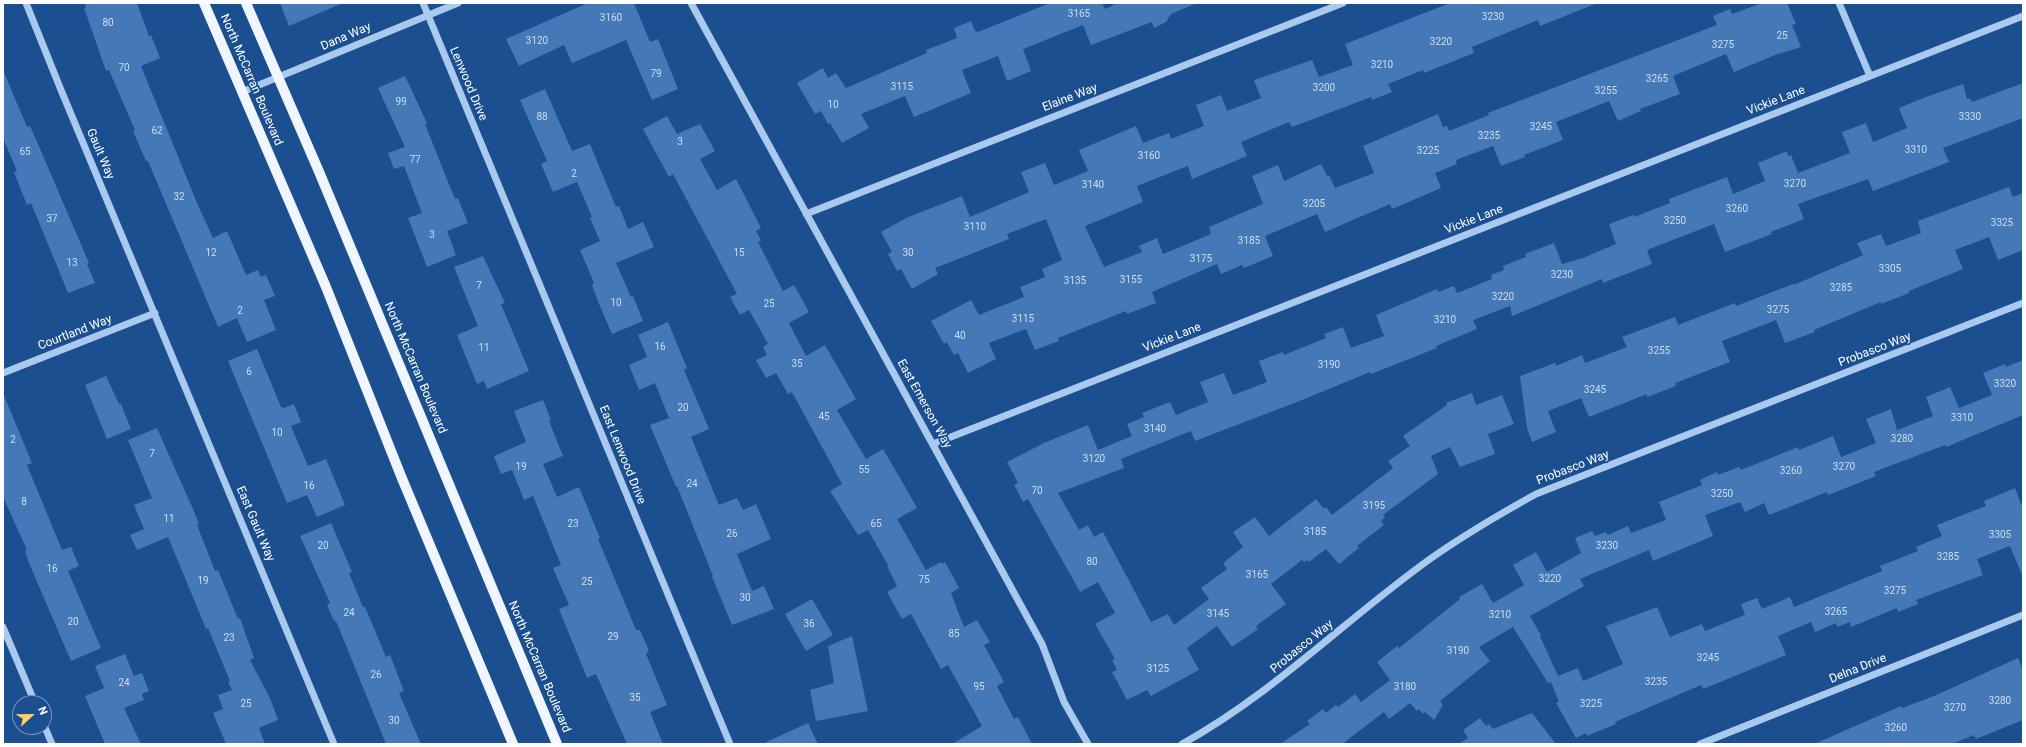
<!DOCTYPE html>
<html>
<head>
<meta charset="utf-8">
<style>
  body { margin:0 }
  #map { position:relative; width:2026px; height:747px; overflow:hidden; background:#1b4f8f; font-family:Roboto,sans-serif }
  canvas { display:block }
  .frame { position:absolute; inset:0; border:4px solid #fff; pointer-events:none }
  .north { position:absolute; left:12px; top:695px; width:40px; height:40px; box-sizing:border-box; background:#1b4f8f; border:1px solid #7695bc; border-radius:50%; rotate:68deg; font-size:11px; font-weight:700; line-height:16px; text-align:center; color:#fff }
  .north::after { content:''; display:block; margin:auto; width:14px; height:18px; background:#ffd166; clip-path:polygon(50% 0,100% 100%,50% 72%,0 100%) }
</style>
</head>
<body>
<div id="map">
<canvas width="2026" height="747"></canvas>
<div class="frame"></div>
<div class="north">N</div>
</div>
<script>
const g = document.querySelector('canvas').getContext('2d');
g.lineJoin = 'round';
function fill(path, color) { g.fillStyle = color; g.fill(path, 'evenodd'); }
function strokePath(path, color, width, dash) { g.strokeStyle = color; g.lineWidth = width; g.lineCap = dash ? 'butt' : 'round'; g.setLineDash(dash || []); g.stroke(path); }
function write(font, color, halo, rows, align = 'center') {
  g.font = font + ' Roboto,sans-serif'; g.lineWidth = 3.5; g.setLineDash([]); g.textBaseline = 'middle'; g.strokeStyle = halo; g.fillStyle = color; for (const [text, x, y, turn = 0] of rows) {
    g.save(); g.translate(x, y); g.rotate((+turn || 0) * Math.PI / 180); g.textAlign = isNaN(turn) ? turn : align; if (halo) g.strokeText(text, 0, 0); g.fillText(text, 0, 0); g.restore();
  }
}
fill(new Path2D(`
  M85 3H137L149 36 151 35 160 58 141 66 197 203 213 238 227 231 246 275 258 270 261 277 266 275 275 296 264 300 276 330 247 342 237 318 218 327 148 161H146L133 131 135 130 109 70 106 71 84 8H86Z
  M280 3H343L289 26Z
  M588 3H634L650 42 658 39 678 89 652 100 626 40 572 63 564 45 519 66 506 39Z
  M1050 3H1102L1105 9 1118 3H1197L1171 14 1166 22 1154 28 1152 22 1091 45 1083 25 1023 49 1031 71 1007 81 998 56 962 70 971 93 914 117 905 96 861 114 869 128 842 143 830 123 828 124 821 111 815 114 797 83 823 68 828 78 836 73 846 88 927 53 926 50 957 38 954 28 971 21 975 31 978 32Z
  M1450 3 1595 4 1540 26 1538 20 1472 47 1474 53 1424 73 1423 70 1388 84 1392 92 1372 100 1371 97 1292 127 1289 122 1241 142 1247 156 1192 179 1188 166 1137 186 1143 202 1085 226 1104 267 1142 252 1139 246 1157 238 1163 254 1211 234 1209 227 1263 204 1252 176 1278 165 1284 181 1321 164 1327 176 1329 175 1335 188 1374 173 1363 146 1438 114 1443 127 1447 126 1449 131 1489 115 1488 113 1717 25 1713 16 1730 9 1732 14 1762 3H1787L1796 24 1792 25 1801 47 1775 55 1734 72 1726 54 1673 76 1680 94 1640 109 1641 111 1618 121 1609 101 1556 122 1563 140 1524 155 1525 157 1501 166 1493 146 1456 160 1457 164 1435 173 1441 188 1392 209 1390 204 1325 232 1317 214 1265 236 1273 256 1244 268 1242 265 1221 274 1217 264 1152 292 1156 303 1127 314 1126 311 1058 338 1059 341 1035 350 1026 329 989 343 996 359 968 373 958 353 954 355 947 342 944 344 931 321 971 300 979 315 1024 297 1020 287 1045 277 1042 269 1062 260 1046 219 1007 234 1009 239 935 268 938 274 912 289 901 269 897 271 888 254 892 252 881 232 906 218 962 196 970 217 1029 192 1021 172 1045 163 1054 185 1088 171 1079 150 1136 126 1143 143 1169 133 1171 139 1204 126 1196 105 1221 95 1227 111 1261 98 1254 80 1312 60 1319 77 1353 65 1345 44Z
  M3 70 27 127 30 126 38 144 89 263 87 264 95 283 68 293 31 203 27 205 14 172 17 171 3 138Z
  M405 76 427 123 425 124 442 167 455 199 458 198 468 223 447 231 456 255 427 267 408 218 422 213 404 166 394 169 388 153 405 147 378 88Z
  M2023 83V118L1943 148 1949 162 1873 191 1868 179 1798 204 1804 219 1771 232 1772 234 1725 252 1714 224 1647 250 1652 264 1603 283 1602 279 1512 316 1510 306 1473 320 1477 329 1436 346 1437 348 1371 374 1370 372 1302 400 1195 441 1191 431 1121 459 1124 468 1058 493 1079 530 1088 525 1094 537 1103 532 1151 622 1168 614 1174 625 1209 599 1201 588 1227 569 1223 563 1243 547 1233 532 1255 517 1269 536 1316 499 1324 509 1326 507 1332 515 1393 468 1388 461 1410 446 1403 436 1447 405 1446 403 1472 393 1476 405 1502 395 1514 424 1488 434 1495 454 1460 467 1450 447 1431 456 1438 474 1383 515 1385 517 1381 521 1384 525 1357 546 1359 548 1339 564 1326 549 1309 562 1308 560 1304 562 1302 560 1271 584 1286 604 1256 626 1258 629 1232 647 1217 626 1187 648 1199 670 1151 696 1147 690 1127 700 1112 672 1117 670 1112 660 1115 659 1095 624 1115 613 1098 582 1080 592 1028 499 1023 502 1014 485 1018 483 1007 462 1044 443 1088 425 1098 450 1132 436 1127 424 1144 417 1142 413 1170 402 1176 415 1208 402 1200 382 1224 373 1233 395 1267 382 1259 361 1283 352 1284 355 1326 338 1324 334 1343 327 1351 348 1384 336 1376 315 1437 289 1438 292 1454 286 1457 293 1492 279 1491 275 1504 270 1503 266 1526 257 1525 254 1554 243 1562 264 1583 258 1616 244 1609 224 1633 215 1634 217 1670 203 1669 199 1727 177 1733 194 1765 181 1758 163 1787 151 1788 156 1791 155 1798 173 1850 153 1842 132 1866 123 1873 142 1907 128 1899 108 1923 98 1963 84 1967 99 1970 98 1972 102Z
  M545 89 572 151 590 144 616 207 619 206 628 229 643 222 654 247 616 263 631 297 633 296 643 321 612 334 599 304 592 285 594 283 580 250 600 241 590 218 592 217 577 182 553 192 541 164 547 161 520 100Z
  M667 116 677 134 700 124 715 151 700 159 717 190 736 179 761 228 756 231 761 240 758 242 783 291 794 285 809 312 789 323 806 356 825 345 856 399 837 410 866 459 883 449 904 485 917 508 897 519 926 570 941 562 942 564 945 562 959 588 951 593 964 627 977 620 990 642 984 645 1004 682 997 686 1014 719 1018 717 1032 744H952L982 726 948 665 941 669 911 614 902 619 887 592 897 586 887 566 888 565 868 530 858 535 830 491 842 484 792 392 788 394 776 373 766 378 756 360 767 355 763 347 768 344 749 310 740 315 730 297 737 294 673 174 669 177 643 129Z
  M2009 187 2013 197 2023 193V250L1998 260 1989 237 1955 250 1963 269 1909 291V293L1881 304V302L1814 330 1815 332 1785 343 1776 320 1722 341 1730 362 1675 383 1676 386 1647 397V394L1589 417 1581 398 1548 411 1556 432 1532 442 1527 428 1520 376 1555 363 1556 366 1582 355 1585 363 1627 347 1622 337 1675 317 1678 325 1735 303 1736 306 1793 284H1796L1863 255 1857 243 1881 234 1886 246 1921 233 1918 221Z
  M483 256 505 303 501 304 529 371 487 389 484 381 477 384 457 335 478 326 454 267Z
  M668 322 687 368 684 370 709 429 691 437 719 505 737 498 743 510 756 504 771 539 737 554 752 591 764 586 774 609 732 625 712 577 713 576 677 486 676 487 650 425 669 418 655 383 639 390 629 365 647 357 638 335Z
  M257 349 281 407 284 408 294 404 301 422 291 426 308 466 326 459 345 505 317 517 307 495 287 503 228 361Z
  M2023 360V415L1946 447 1945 445 1874 472 1876 476 1828 495 1827 492 1769 515 1764 503 1745 512 1740 502 1705 515 1713 536 1653 561 1649 550 1580 579 1584 586 1530 616 1541 635 1540 636 1558 676 1578 668 1583 681 1623 664 1606 626 1657 607 1670 637 1702 624 1705 631 1745 615 1741 604 1757 598 1762 609 1790 597 1794 607 1882 571 1880 566 1918 551 1916 547 1942 536 1937 525 1986 506 1984 501 2015 488 2023 509V577L2010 546 1977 559 1983 575 1916 600 1918 604 1898 612 1897 608 1851 627 1850 622 1837 627 1836 623 1815 632 1811 622 1778 636 1786 655 1703 689 1701 685 1615 722 1616 724 1587 736 1586 733 1576 738 1556 703 1559 702 1551 682 1548 683 1513 627 1479 647 1490 661 1440 701 1443 705 1434 720 1425 712 1423 714 1419 709 1417 711 1410 703 1389 719 1384 712 1342 744H1280L1310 724 1307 721 1323 709 1326 713 1336 705 1338 707 1355 694 1361 702 1390 680 1377 662 1397 646 1399 648 1460 599 1459 597 1482 584 1493 603 1524 585 1513 565 1536 552 1547 572 1581 553 1575 538 1592 531 1595 536 1606 532 1608 535 1628 526 1631 533 1666 520 1659 502 1702 485 1700 480 1717 472 1718 475 1739 467 1741 470 1798 447 1799 450 1833 436 1841 457 1876 443 1866 419 1891 409 1897 430 1933 416 1926 397 1950 387 1959 408 1992 395 1983 373 2005 364 2006 367Z
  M106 376 119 404H121L131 429 107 439 85 385Z
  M3 393 32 463 27 465 62 550 71 547 79 566 68 571 101 648 71 661 29 563 25 551 27 550 3 497Z
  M543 400 551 420 549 421 563 456 543 464 557 497 579 487 600 538 598 539 636 630H640L649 651 646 654 667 705 650 712 663 744H627L596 674 587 678 559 609 569 605 553 568 561 565 533 496 524 500 512 470 501 474 494 456 526 442 514 411Z
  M157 428 192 507 199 524 197 525 215 571 218 570 238 619 240 618 254 658 250 660 270 698 278 720 259 728 265 744H226L213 713 223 709 218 695 232 690 228 682 230 681 208 628 206 629 168 537 137 550 130 535 144 529 134 505 152 498 128 440Z
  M331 523 352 572 349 573 363 607H365L386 657 390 655 404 691 399 693 421 744H386L336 621H334L327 605 330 603 300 536Z
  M812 599 833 635 806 651 785 614Z
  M852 636 868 711 816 721 810 690 834 683 828 646Z
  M125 654 134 676 142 673 149 691 142 694 144 700 124 708 141 744H105L85 696 104 688 95 666Z
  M2018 658 2023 670V720L1976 739 1974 735 1952 744H1814L1901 706 1902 708 1934 696Z
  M1532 713 1556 744H1459L1468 738 1463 730 1480 718 1486 726 1489 724 1493 729Z
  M808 723 818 744H762Z`), '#4478b7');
strokePath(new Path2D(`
  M26 3 61 90 334 744
  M423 3 730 744
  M691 3 1042 644 1064 702 1088 744
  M1839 3 1870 76
  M242 92 458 3
  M806 214 1343 3
  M3 373 155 313
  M933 444 2023 16
  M3 627 35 703
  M44 725 52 744
  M1182 744C1273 694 1346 619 1430 559 1464 535 1500 514 1536 494L2023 303
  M1700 744 2023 615`), '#a9c9ee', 7);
strokePath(new Path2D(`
  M204 3 326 287 401 476 513 744
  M246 3 320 174 557 744`), '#f0f6ff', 10);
write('10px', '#d0dded', null, [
  ["3165",1079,14],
  ["3230",1493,17],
  ["3160",611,18],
  ["80",108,23],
  ["25",1782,36],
  ["3120",537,41],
  ["3220",1441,42],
  ["3275",1723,45],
  ["3210",1382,65],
  ["70",124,68],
  ["79",656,74],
  ["3265",1657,79],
  ["3115",902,87],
  ["3200",1324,88],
  ["3255",1606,91],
  ["99",401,102],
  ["10",833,105],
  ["88",542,117],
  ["3330",1970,117],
  ["3245",1541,127],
  ["62",157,131],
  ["3235",1489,136],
  ["3",680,142],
  ["3310",1916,150],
  ["3225",1428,151],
  ["65",25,152],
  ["3160",1149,156],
  ["77",415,160],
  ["2",574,174],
  ["3270",1795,184],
  ["3140",1093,185],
  ["32",179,197],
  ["3205",1314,204],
  ["3260",1737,209],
  ["37",52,219],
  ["3250",1675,221],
  ["3325",2002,223],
  ["3110",975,227],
  ["3",432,235],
  ["3185",1249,241],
  ["12",211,253],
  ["15",739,253],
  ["30",908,253],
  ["3175",1201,259],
  ["13",72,263],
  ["3305",1890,269],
  ["3230",1562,275],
  ["3155",1131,280],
  ["3135",1075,281],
  ["7",479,286],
  ["3285",1841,288],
  ["3220",1503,297],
  ["10",616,303],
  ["25",769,304],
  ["3275",1778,310],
  ["2",240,311],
  ["3115",1023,319],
  ["3210",1445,320],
  ["40",960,336],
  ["16",660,347],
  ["11",484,348],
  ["3255",1659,351],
  ["35",797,364],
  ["3190",1329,365],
  ["6",249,372],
  ["3320",2005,384],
  ["3245",1595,390],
  ["20",683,408],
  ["45",824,417],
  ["3310",1962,418],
  ["3140",1155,429],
  ["10",277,433],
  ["3280",1902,439],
  ["2",13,440],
  ["7",152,454],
  ["3120",1094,459],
  ["19",521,467],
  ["3270",1844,467],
  ["55",864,470],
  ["3260",1791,471],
  ["24",692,484],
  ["16",309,486],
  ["70",1037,491],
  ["3250",1722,494],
  ["8",24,502],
  ["3195",1374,506],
  ["11",169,519],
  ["23",573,524],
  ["65",876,524],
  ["3185",1315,532],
  ["26",732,534],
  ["3305",2000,535],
  ["20",323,546],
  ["3230",1607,546],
  ["3285",1948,557],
  ["80",1092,562],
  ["16",52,569],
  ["3165",1257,575],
  ["3220",1550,579],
  ["75",924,580],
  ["19",203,581],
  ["25",587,582],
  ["3275",1895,591],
  ["30",745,598],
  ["3265",1836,612],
  ["24",349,613],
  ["3145",1218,614],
  ["3210",1500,615],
  ["20",73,622],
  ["36",809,624],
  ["85",954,634],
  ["29",613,637],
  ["23",229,638],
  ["3190",1458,651],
  ["3245",1708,658],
  ["3125",1158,669],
  ["26",376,675],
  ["3235",1656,682],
  ["24",124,683],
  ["95",979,687],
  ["3180",1405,687],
  ["35",635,698],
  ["3280",2000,701],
  ["25",246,704],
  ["3225",1591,704],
  ["3270",1955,708],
  ["30",394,721],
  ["3260",1896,728]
]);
write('12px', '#fff', '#1b4f8f', [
  ["Dana Way",346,37,-23],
  ["North McCarran Boulevard",251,80,67],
  ["Lenwood Drive",468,84,67],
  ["Elaine Way",1070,98,-21],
  ["Vickie Lane",1776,101,-21],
  ["Gault Way",100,154,67],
  ["Vickie Lane",1474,220,-21],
  ["Courtland Way",75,333,-21],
  ["Vickie Lane",1172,338,-21],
  ["Probasco Way",1875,350,-21],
  ["North McCarran Boulevard",415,368,67],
  ["East Emerson Way",924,404,61],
  ["East Lenwood Drive",622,455,68],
  ["Probasco Way",1573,468,-21],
  ["East Gault Way",255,524,67],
  ["Probasco Way",1302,647,-39],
  ["North McCarran Boulevard",539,667,67],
  ["Delna Drive",1858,669,-22]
]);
</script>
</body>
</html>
